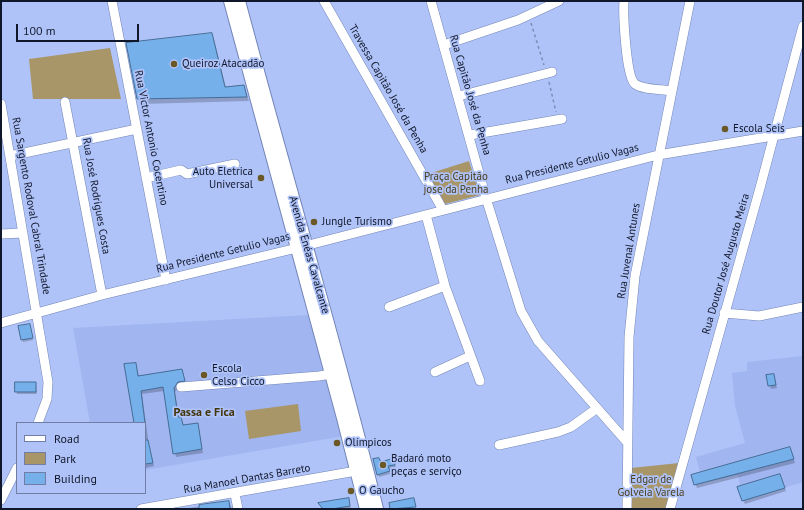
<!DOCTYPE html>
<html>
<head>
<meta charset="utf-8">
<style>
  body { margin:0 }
  #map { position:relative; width:804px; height:510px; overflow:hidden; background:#afc3f8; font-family:"PT Sans",sans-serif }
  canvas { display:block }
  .frame { position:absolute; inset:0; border:2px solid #11172a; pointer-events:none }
  .legend { position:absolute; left:16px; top:422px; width:130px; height:72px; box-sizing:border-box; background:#afc3f8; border:1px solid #707ea6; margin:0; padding:5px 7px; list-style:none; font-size:12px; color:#11172a }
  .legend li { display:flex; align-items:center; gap:8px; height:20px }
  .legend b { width:20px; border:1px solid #707ea6 }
  .scale { position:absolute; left:16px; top:24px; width:123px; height:18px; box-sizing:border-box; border:2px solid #11172a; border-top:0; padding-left:5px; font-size:12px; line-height:14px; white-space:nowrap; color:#11172a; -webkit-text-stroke:3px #afc3f8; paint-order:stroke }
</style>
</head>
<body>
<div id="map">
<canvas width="804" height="510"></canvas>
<div class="frame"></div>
<ul class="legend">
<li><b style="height:5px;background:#fff"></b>Road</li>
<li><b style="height:11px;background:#a89668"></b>Park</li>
<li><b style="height:11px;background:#75b0ea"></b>Building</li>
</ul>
<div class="scale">100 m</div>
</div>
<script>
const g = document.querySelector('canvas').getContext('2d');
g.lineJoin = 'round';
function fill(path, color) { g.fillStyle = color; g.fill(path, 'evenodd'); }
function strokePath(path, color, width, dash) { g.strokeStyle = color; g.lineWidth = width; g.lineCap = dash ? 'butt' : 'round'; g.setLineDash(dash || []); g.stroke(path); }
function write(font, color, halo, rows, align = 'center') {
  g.font = font + ' "PT Sans",sans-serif'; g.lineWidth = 3.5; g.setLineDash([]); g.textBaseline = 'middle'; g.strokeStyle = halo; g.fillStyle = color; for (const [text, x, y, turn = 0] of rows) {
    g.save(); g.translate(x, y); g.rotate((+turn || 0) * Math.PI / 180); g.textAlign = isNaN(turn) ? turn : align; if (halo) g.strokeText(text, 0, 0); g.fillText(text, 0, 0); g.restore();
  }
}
fill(new Path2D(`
  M309 315 344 436 145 470V423H90L73 328Z
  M803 356V482L742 501 737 487 740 485 738 475 694 485 691 475 700 472 696 457 745 443 735 406 732 373 747 371V362Z`), '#a1b5f0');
fill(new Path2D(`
  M110 48 121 99H33L29 59Z
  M469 161 480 195 445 204 428 174Z
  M298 404 301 431 249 439 245 411Z
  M679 463 666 509H631V468Z`), '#a89668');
fill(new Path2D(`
  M211 34 214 39 226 88 244 86 249 101 141 104 138 98Z
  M29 325 33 340 23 342 22 340Z
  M136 364 139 377 181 370 186 384 180 385 175 392 179 418H181L184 426 198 424 203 453 176 457 164 391 142 394 150 453 154 466 145 468V423H135Z
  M774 375 777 388 771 389 767 376Z
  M16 383H36L37 394H17Z
  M790 448 795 463 697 488 695 484Z
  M394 462 396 467 389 469 390 474 379 477 378 474 381 463Z
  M780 475 786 491 745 504 743 500Z
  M348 499 351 508 324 509Z
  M414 499 415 507 391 509 390 504Z
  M229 502 232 509H182Z`), '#0003');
const building = new Path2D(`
  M212 33 225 87 244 85 247 97 137 99 126 43Z
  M30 324 33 338 21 340 18 326Z
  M136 363 138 376 182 369 185 381 178 382 174 388 178 417H181L183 425 198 423 202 449 173 454 163 387 141 391 145 423H134L124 364Z
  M774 374 776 385 768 386 766 375Z
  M15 382H36V392H15Z
  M145 440H148L153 463 145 464Z
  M790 447 794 459 694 485 691 475Z
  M379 458 381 462 394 458 395 465 388 466 390 471 377 475 373 459Z
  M780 474 785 488 742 501 737 487Z
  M349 498 350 506 332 509H323L318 503Z
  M414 498 416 507 390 509 389 503Z
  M229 501 230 509H199V505Z`);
fill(building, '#75b0ea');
strokePath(building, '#456d96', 1);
const minor = new Path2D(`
  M112 1 166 280
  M324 1 443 210
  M431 1 486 198 521 311 538 341 626 441
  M624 1C623 14 626 77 635 84 643 90 662 89 672 91
  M444 45 518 20 559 1
  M459 96 552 72
  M65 102 102 295
  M1 104 48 382 47 399 38 423
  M470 135 562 119
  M10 156 137 129
  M146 178 181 170 187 174 235 164
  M426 215 445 286 480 381
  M1 234 23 233
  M389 307 445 286
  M724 313 759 316 803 307
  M1 323 102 295 297 248 658 155 803 131
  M435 372 470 356
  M181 387 319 376 331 374
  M499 445 558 432 571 427 596 409
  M235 494 238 509
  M1 500 17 468
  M141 509 356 471
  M627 509 629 337 635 276 690 1
  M670 509 760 188 803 26`);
const major = new Path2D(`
  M230 1 343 418 366 509
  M239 1C284 171 335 339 377 509`);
strokePath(minor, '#7385b7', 10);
strokePath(major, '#7385b7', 14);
strokePath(new Path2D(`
  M531 23 544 65
  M549 82 556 112`), '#7d8db7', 1.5, [3, 3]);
strokePath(minor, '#fff', 9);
strokePath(major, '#fff', 12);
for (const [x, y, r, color] of [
  [174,64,4,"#6a5826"],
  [725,129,4,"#6a5826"],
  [261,178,4,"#6a5826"],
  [314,222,4,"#6a5826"],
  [204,375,4,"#6a5826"],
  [337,443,4,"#6a5826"],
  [383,465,4,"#6a5826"],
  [351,491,4,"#6a5826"]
]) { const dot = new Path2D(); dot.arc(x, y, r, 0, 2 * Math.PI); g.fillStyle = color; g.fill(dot); strokePath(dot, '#afc3f8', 1.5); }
write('11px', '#11172a', '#afc3f8', [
  ["Queiroz Atacadão",182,64],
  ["Escola Seis",733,129],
  ["Auto Eletrica",253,172,"right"],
  ["Universal",253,185,"right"],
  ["Jungle Turismo",322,222],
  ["Escola",212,369],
  ["Celso Cicco",212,382],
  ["Olímpicos",345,443],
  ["Badaró moto",391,459],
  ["peças e serviço",391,472],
  ["O Gaucho",359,491]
], 'left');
write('11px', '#11172a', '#afc3f8', [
  ["Travessa Capitão José da Penha",388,89,60],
  ["Rua Capitão José da Penha",470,95,74],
  ["Rua Victor Antonio Cocentino",151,138,79],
  ["Rua Presidente Getulio Vagas",572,164,-14],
  ["Rua José Rodrigues Costa",96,196,80],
  ["Rua Sargento Rodoval Cabral Trindade",31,206,80],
  ["Rua Juvenal Antunes",629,251,-81],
  ["Rua Presidente Getulio Vagas",223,253,-14],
  ["Avenida Enéas Cavalcante",309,255,74],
  ["Rua Doutor José Augusto Meira",726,264,-74],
  ["Rua Manoel Dantas Barreto",247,479,-10]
]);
write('11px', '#4b3e1b', '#afc3f8', [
  ["Praça Capitão",456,177],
  ["jose da Penha",456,190],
  ["Edgar de",651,480],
  ["Golveia Varela",651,493]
]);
write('bold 12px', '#43350b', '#afc3f8', [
  ["Passa e Fica",204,413]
]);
</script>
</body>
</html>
